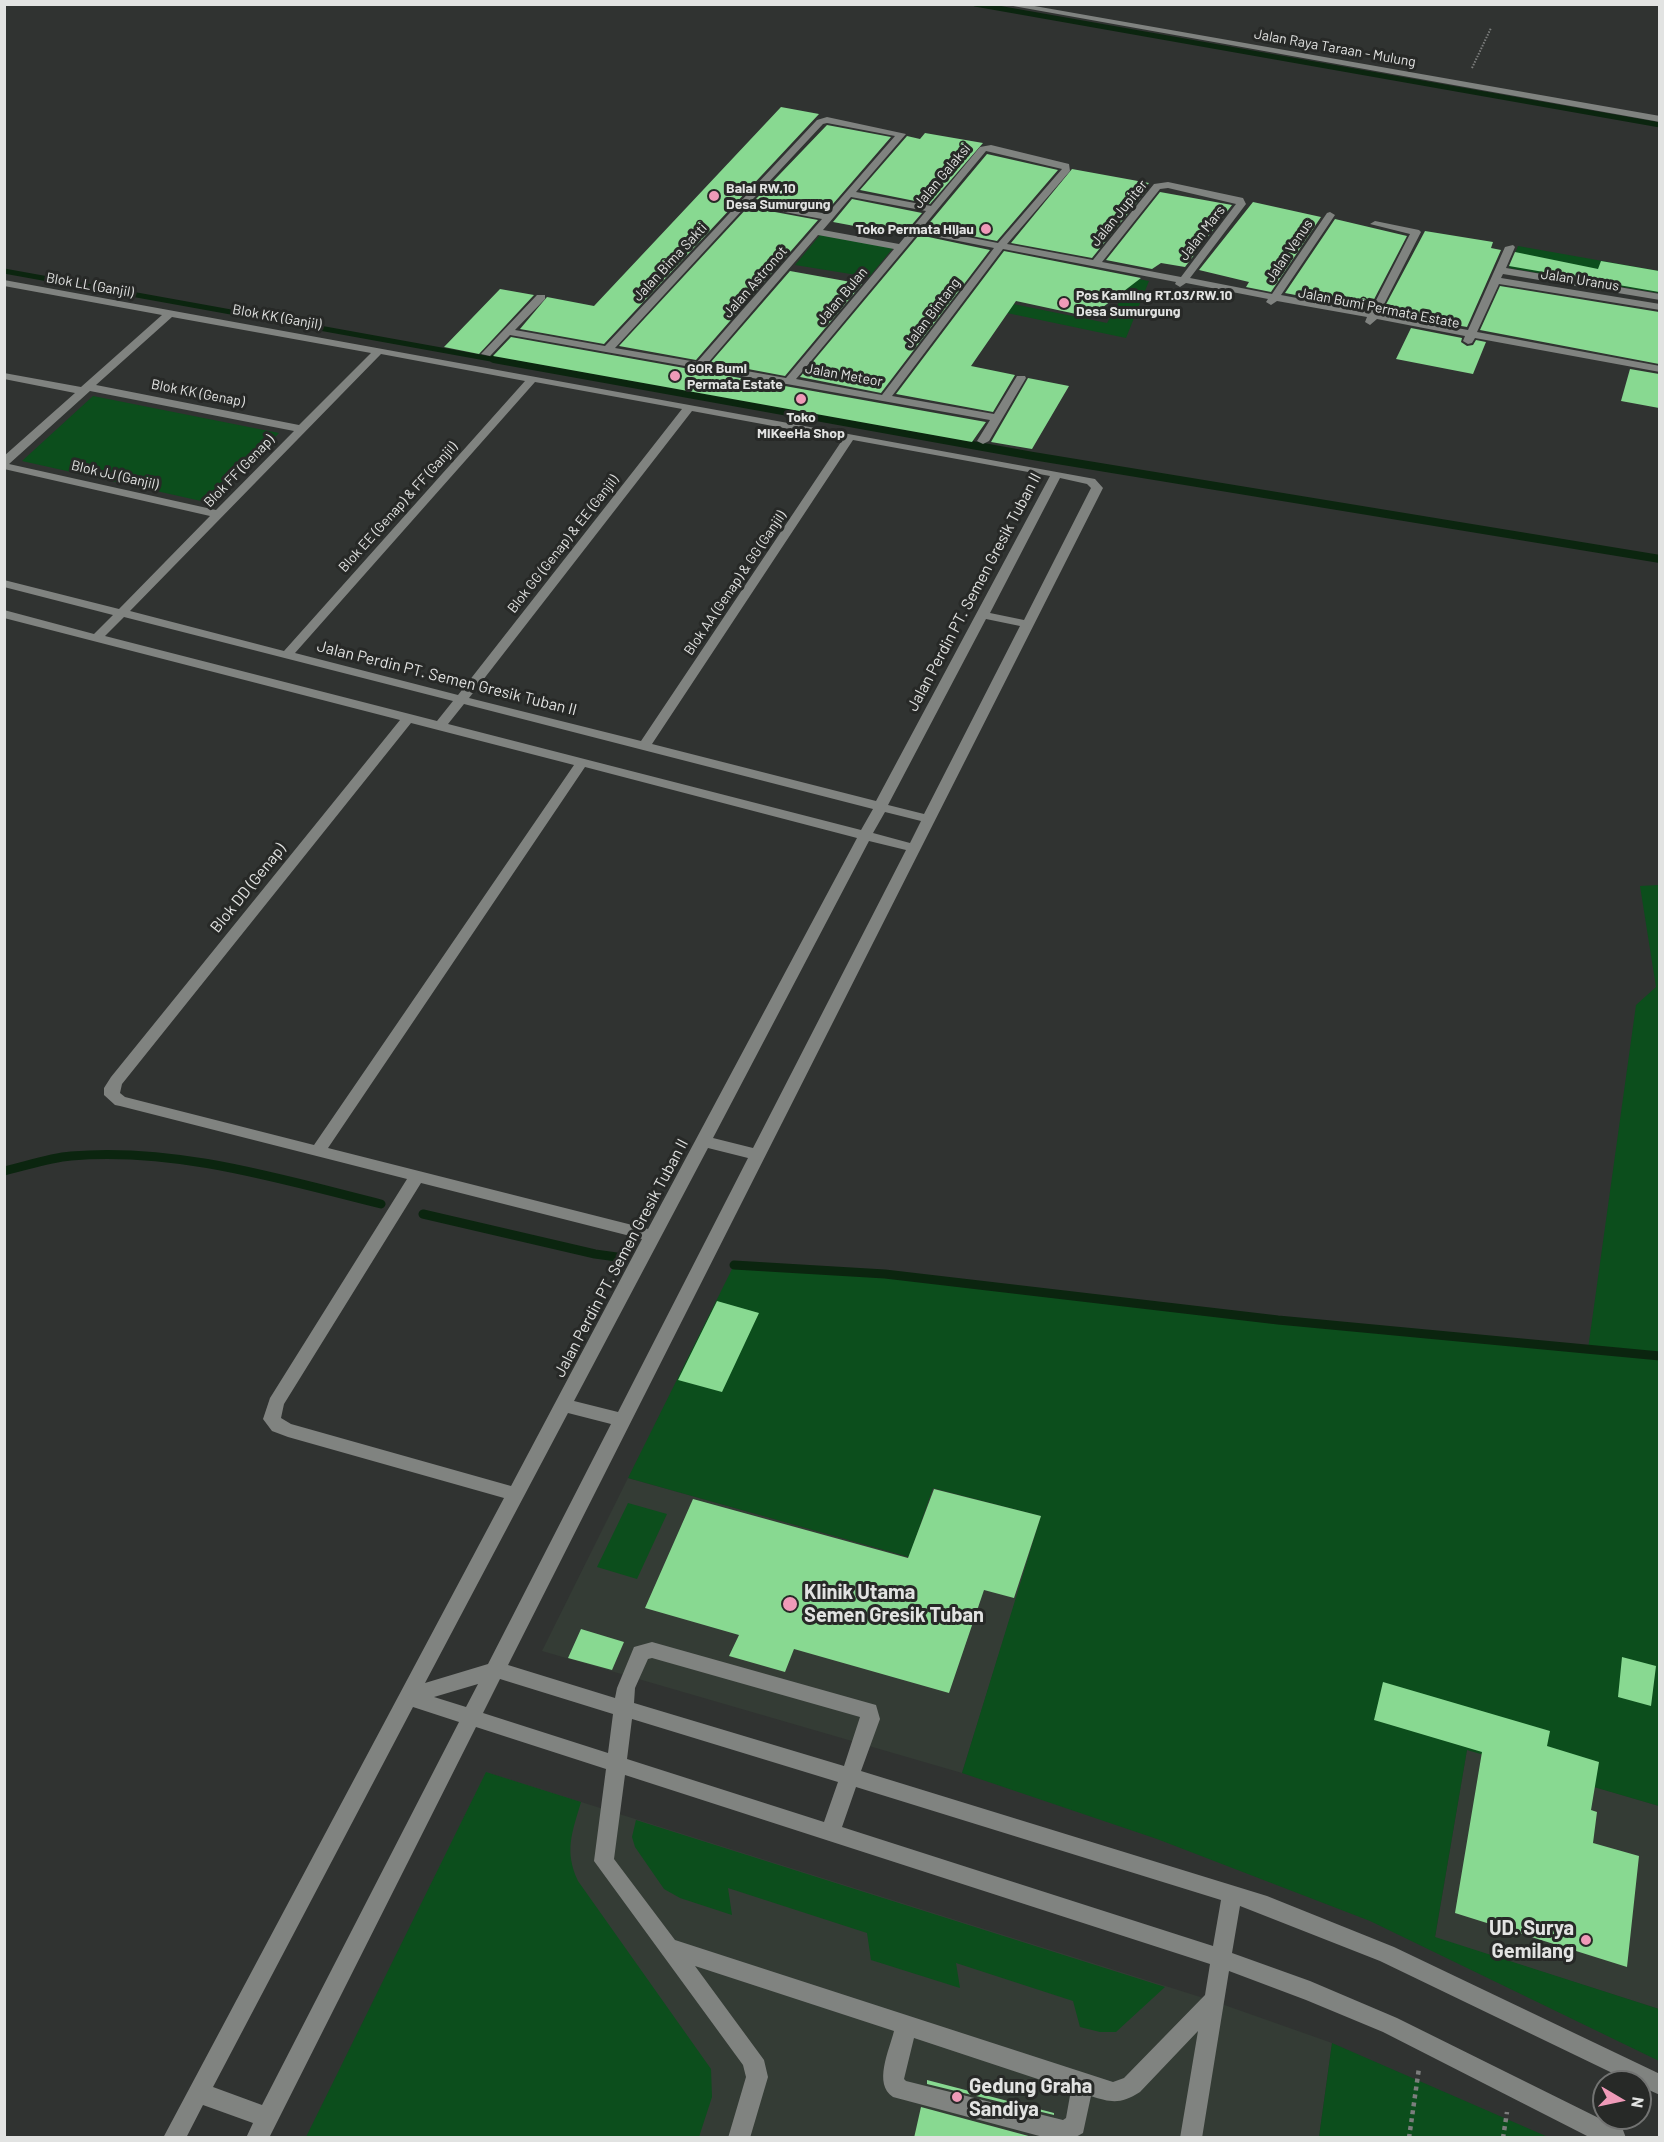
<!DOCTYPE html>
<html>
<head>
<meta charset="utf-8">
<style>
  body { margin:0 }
  #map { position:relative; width:1664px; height:2142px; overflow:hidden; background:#303331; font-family:Barlow,sans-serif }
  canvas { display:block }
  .frame { position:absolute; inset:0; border:6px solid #e2e3e2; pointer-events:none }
  .north { position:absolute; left:1592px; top:2070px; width:60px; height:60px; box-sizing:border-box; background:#272927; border:2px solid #727372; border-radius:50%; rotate:99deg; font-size:16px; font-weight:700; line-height:24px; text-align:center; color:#e2e3e2 }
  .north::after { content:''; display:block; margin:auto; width:21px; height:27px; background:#ef9ab8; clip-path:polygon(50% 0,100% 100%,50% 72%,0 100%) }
</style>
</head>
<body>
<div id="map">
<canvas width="1664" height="2142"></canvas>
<div class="frame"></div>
<div class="north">N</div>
</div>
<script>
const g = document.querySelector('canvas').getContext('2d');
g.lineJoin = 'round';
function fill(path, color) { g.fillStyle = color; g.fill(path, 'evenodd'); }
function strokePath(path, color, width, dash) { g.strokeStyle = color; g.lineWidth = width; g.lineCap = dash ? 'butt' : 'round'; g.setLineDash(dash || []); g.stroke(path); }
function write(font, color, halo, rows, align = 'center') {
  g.font = font + ' Barlow,sans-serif'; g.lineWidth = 6; g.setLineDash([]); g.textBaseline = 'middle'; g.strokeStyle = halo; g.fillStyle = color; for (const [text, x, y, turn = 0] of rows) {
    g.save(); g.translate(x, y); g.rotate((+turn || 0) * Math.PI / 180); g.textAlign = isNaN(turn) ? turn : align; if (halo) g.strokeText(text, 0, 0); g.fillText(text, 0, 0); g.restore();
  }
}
fill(new Path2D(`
  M628 1478 908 1557 933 1487 1042 1516 962 1773 542 1651Z
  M1467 1749 1659 1806V2009L1435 1938Z
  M486 1772 1213 2001 1332 2043 1319 2137 306 2138Z`), '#343c35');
fill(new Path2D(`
  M820 235 893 248 869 277 795 265Z
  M1518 246 1659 271V293L1509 268Z
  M1133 278 1149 281 1126 338 1007 313 1013 304 1107 323Z
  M93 396 279 433 210 503 22 461Z
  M1659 878V1806L1467 1750 1435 1937 1659 2009V2061L1370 1921 1157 1839 962 1773 1041 1516 933 1488 909 1557 628 1478 734 1265 885 1274 1278 1320 1588 1349 1636 1005 1656 987 1640 886 1658 885Z
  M628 1503 667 1514 637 1579 597 1567Z
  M486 1772 581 1802C572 1833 564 1851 578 1881L711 2069 712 2097 699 2137H306Z
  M636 1820 1165 1987 1116 2032H1100L1080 2027 1073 2001 956 1963 960 1988 871 1960 867 1933 728 1888 732 1915 680 1898 664 1889 635 1847 632 1837Z
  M1332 2043 1548 2137H1319Z`), '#0c4e1c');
strokePath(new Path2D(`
  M975 4 1660 125
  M4 271 502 361`), '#0b250f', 5);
strokePath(new Path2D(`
  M494 359 1033 456 1660 559`), '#0b250f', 8);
strokePath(new Path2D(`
  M4 1171C26 1166 48 1158 71 1156 176 1147 280 1179 381 1204
  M423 1214 595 1254 624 1258
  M734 1265 885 1274 1278 1320 1660 1356`), '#0b250f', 9);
fill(new Path2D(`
  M781 107 819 114 604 344 520 329 547 297 594 306Z
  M827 125 891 137 826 212 756 199Z
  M925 133 983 143 930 204 860 190 907 136 920 139Z
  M987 154 1058 170 997 241 926 227Z
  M1072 169 1149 183 1144 189 1147 190 1092 258 1011 243Z
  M1160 192 1232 205 1185 267 1161 263 1152 269 1106 260Z
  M852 199 922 213 903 235 833 222Z
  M1253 202 1321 217 1271 292 1246 287 1249 282 1199 270Z
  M748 207 818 220 696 360 619 346Z
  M1335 219 1407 236 1369 309 1285 293Z
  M1425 231 1493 242 1491 248 1501 250 1467 327 1382 312Z
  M919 235 990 250 881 393 800 377Z
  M1004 251 1141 278 1090 317 1016 301 971 366 1015 375 993 412 896 394Z
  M1515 252 1598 269 1601 261 1659 271V292L1509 266Z
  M790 271 862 284 785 376 711 362Z
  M1500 286 1659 312V364L1480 330Z
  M500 289 534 295 479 354 444 347Z
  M1411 328 1462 338 1461 342 1467 346 1473 345 1476 340 1486 342 1473 374 1396 359Z
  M511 337 986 422 972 442 493 356Z
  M1630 369 1659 374V408L1621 401Z
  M1028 378 1069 386 1032 449 991 442Z
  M717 1301 759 1313 722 1392 678 1380Z
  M934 1489 1041 1516 1014 1598 984 1590 949 1693 794 1649 785 1672 729 1656 739 1635 645 1608 693 1499 908 1558Z
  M581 1629 624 1642 612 1670 568 1658Z
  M1622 1657 1656 1666 1651 1706 1618 1697Z
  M1383 1682 1550 1731 1547 1746 1599 1762 1591 1810 1597 1812 1593 1843 1639 1856 1627 1967 1455 1913 1482 1752 1374 1720Z
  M927 2080 1054 2113V2115L927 2084Z
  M921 2107 1036 2138H914Z`), '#88d991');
strokePath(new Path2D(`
  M1472 68 1491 28`), '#7c7e7d', 2, [1.5, 1.5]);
strokePath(new Path2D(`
  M1409 2138 1419 2068
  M1503 2138 1507 2112`), '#7c7e7d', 4.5, [4, 4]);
fill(new Path2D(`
  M1002 4H1023L1660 116V122Z
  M827 117 906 134 856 192 931 206 980 147 991 145 1069 164 1070 171 1007 244 1093 260 1154 184 1168 182 1243 198 1246 204 1190 278 1272 294 1327 213 1330 212 1335 215 1281 295 1370 312 1410 234 1370 224 1375 221 1419 230 1421 232 1379 314 1468 330 1505 247 1513 245 1515 247 1506 268 1660 294V300L1503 274 1501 278 1660 304V310L1499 284 1477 332 1660 366V372L1475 338 1472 343 1468 344 1463 341 1465 336 1377 319 1370 325 1365 322 1367 317 1277 301 1271 305 1266 302 1268 299 1186 283 1180 287 1175 284 1176 282 1003 249 892 396 994 414 1017 376H1025L1026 378 989 441 983 444 977 441 990 420 510 335 490 356 481 354 537 295H545V299L515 330 605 346 817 120ZM827 123 895 136 827 214 752 200 823 124ZM986 151 1062 169 998 243 922 228ZM1168 188 1236 204 1181 277 1102 262 1160 189ZM851 197 926 211 899 244 823 230ZM747 205 822 219 697 362 615 348ZM918 233 994 248 882 395 796 379ZM818 235 894 249 786 378 707 364Z
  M4 280 1095 479 1103 488 508 1665 615 1698 617 1688 634 1647 652 1642 876 1705 880 1719 861 1771 1267 1896 1394 1947 1660 2074V2095L1640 2086V2082H1631L1380 1961 1240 1906 1232 1953 1310 1981 1397 2018 1623 2130 1626 2138H1591L1383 2032 1306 2000 1229 1971 1202 2138H1180L1198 2031 1140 2092C1121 2104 1112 2103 1091 2096L1083 2133 1074 2138H1047L893 2097C873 2084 889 2051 894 2031L695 1966 764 2060 768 2077 750 2138H728L746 2077 743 2065 594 1861 606 1769 476 1727 269 2138H246L253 2123 203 2105 186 2138H163L504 1498 288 1437 272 1431 263 1419 270 1398 407 1179 120 1106 115 1105 104 1095V1088L111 1077 400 720 4 618V610L94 634 113 615 4 587V580L119 609 210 516 4 469V456L75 393 4 379V373L81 387 162 315 4 286ZM172 317 371 353 299 425 96 385ZM381 354 525 381 284 651 130 611ZM535 382 682 409 458 695 295 653ZM90 391 294 431 216 510 9 464ZM692 411 843 439 641 741 469 698ZM853 440 1050 476 876 801 652 744ZM1060 478 1087 484 1091 488 1024 620 990 613ZM124 617 453 701 437 721 105 636ZM986 619 1020 626 924 814 888 805ZM464 704 873 809 861 830 448 724ZM411 723 574 765 314 1145 125 1097 120 1093 122 1084ZM585 767 857 838 648 1229 328 1148ZM885 812 921 821 910 843 873 833ZM869 841 906 850 753 1148 713 1138ZM708 1148 748 1158 618 1412 574 1401ZM421 1183 642 1239 511 1486 291 1424 281 1418 284 1404ZM568 1413 611 1424 488 1664 425 1683ZM652 1658 860 1717 844 1766 634 1703 635 1688 648 1659ZM500 1679 613 1714 608 1753 483 1713ZM478 1684 466 1707 434 1697ZM413 1707 459 1722 262 2105 213 2087ZM632 1719 838 1782 824 1822 627 1759ZM625 1775 1210 1964 1205 1995 1124 2078 1113 2082 675 1940 614 1859ZM856 1787 1221 1900 1213 1946 842 1827ZM914 2038 1071 2090 1066 2118 1063 2120 906 2081 904 2079Z`), '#808380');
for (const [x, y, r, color] of [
  [714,196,6,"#ef9ab8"],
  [986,229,6,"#ef9ab8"],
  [1064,303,6,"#ef9ab8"],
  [675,376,6,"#ef9ab8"],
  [801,399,6,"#ef9ab8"],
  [790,1604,8,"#ef9ab8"],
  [1586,1940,6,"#ef9ab8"],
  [957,2097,6,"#ef9ab8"]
]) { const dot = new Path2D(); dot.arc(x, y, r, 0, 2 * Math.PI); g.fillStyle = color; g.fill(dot); strokePath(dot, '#272927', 2); }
write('14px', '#e2e3e2', '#272927', [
  ["Jalan Raya Taraan - Mulung",1335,48,10],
  ["Jalan Galaksi",942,176,-50],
  ["Jalan Jupiter",1119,213,-51],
  ["Jalan Mars",1202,233,-52],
  ["Jalan Venus",1289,251,-56],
  ["Jalan Bima Sakti",670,262,-47],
  ["Jalan Uranus",1580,280,9],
  ["Jalan Astronot",755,282,-49],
  ["Blok LL (Ganjil)",90,285,10],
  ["Jalan Bulan",842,296,-50],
  ["Jalan Bumi Permata Estate",1379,308,11],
  ["Jalan Bintang",932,313,-53],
  ["Blok KK (Ganjil)",277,317,10],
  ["Jalan Meteor",844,375,10],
  ["Blok KK (Genap)",198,393,11],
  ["Blok FF (Genap)",239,471,-46],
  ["Blok JJ (Ganjil)",115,475,13],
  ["Blok EE (Genap) & FF (Ganjil)",398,507,-48],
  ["Blok GG (Genap) & EE (Ganjil)",563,544,-52],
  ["Blok AA (Genap) & GG (Ganjil)",735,583,-56]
]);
write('bold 14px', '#e2e3e2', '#272927', [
  ["Balai RW.10",726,188],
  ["Desa Sumurgung",726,204],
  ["Toko Permata Hijau",974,229,"right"],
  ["Pos Kamling RT.03/RW.10",1076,295],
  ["Desa Sumurgung",1076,311],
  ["GOR Bumi",687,368],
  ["Permata Estate",687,384],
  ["Toko",801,417,"center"],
  ["MiKeeHa Shop",801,433,"center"]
], 'left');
write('16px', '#e2e3e2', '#272927', [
  ["Jalan Perdin PT. Semen Gresik Tuban II",974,592,-62],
  ["Jalan Perdin PT. Semen Gresik Tuban II",447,678,14],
  ["Blok DD (Genap)",248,888,-51],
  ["Jalan Perdin PT. Semen Gresik Tuban II",621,1258,-62]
]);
write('bold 20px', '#e2e3e2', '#272927', [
  ["Klinik Utama",804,1592],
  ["Semen Gresik Tuban",804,1615],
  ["UD. Surya",1574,1928,"right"],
  ["Gemilang",1574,1951,"right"],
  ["Gedung Graha",969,2086],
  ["Sandiya",969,2109]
], 'left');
</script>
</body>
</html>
